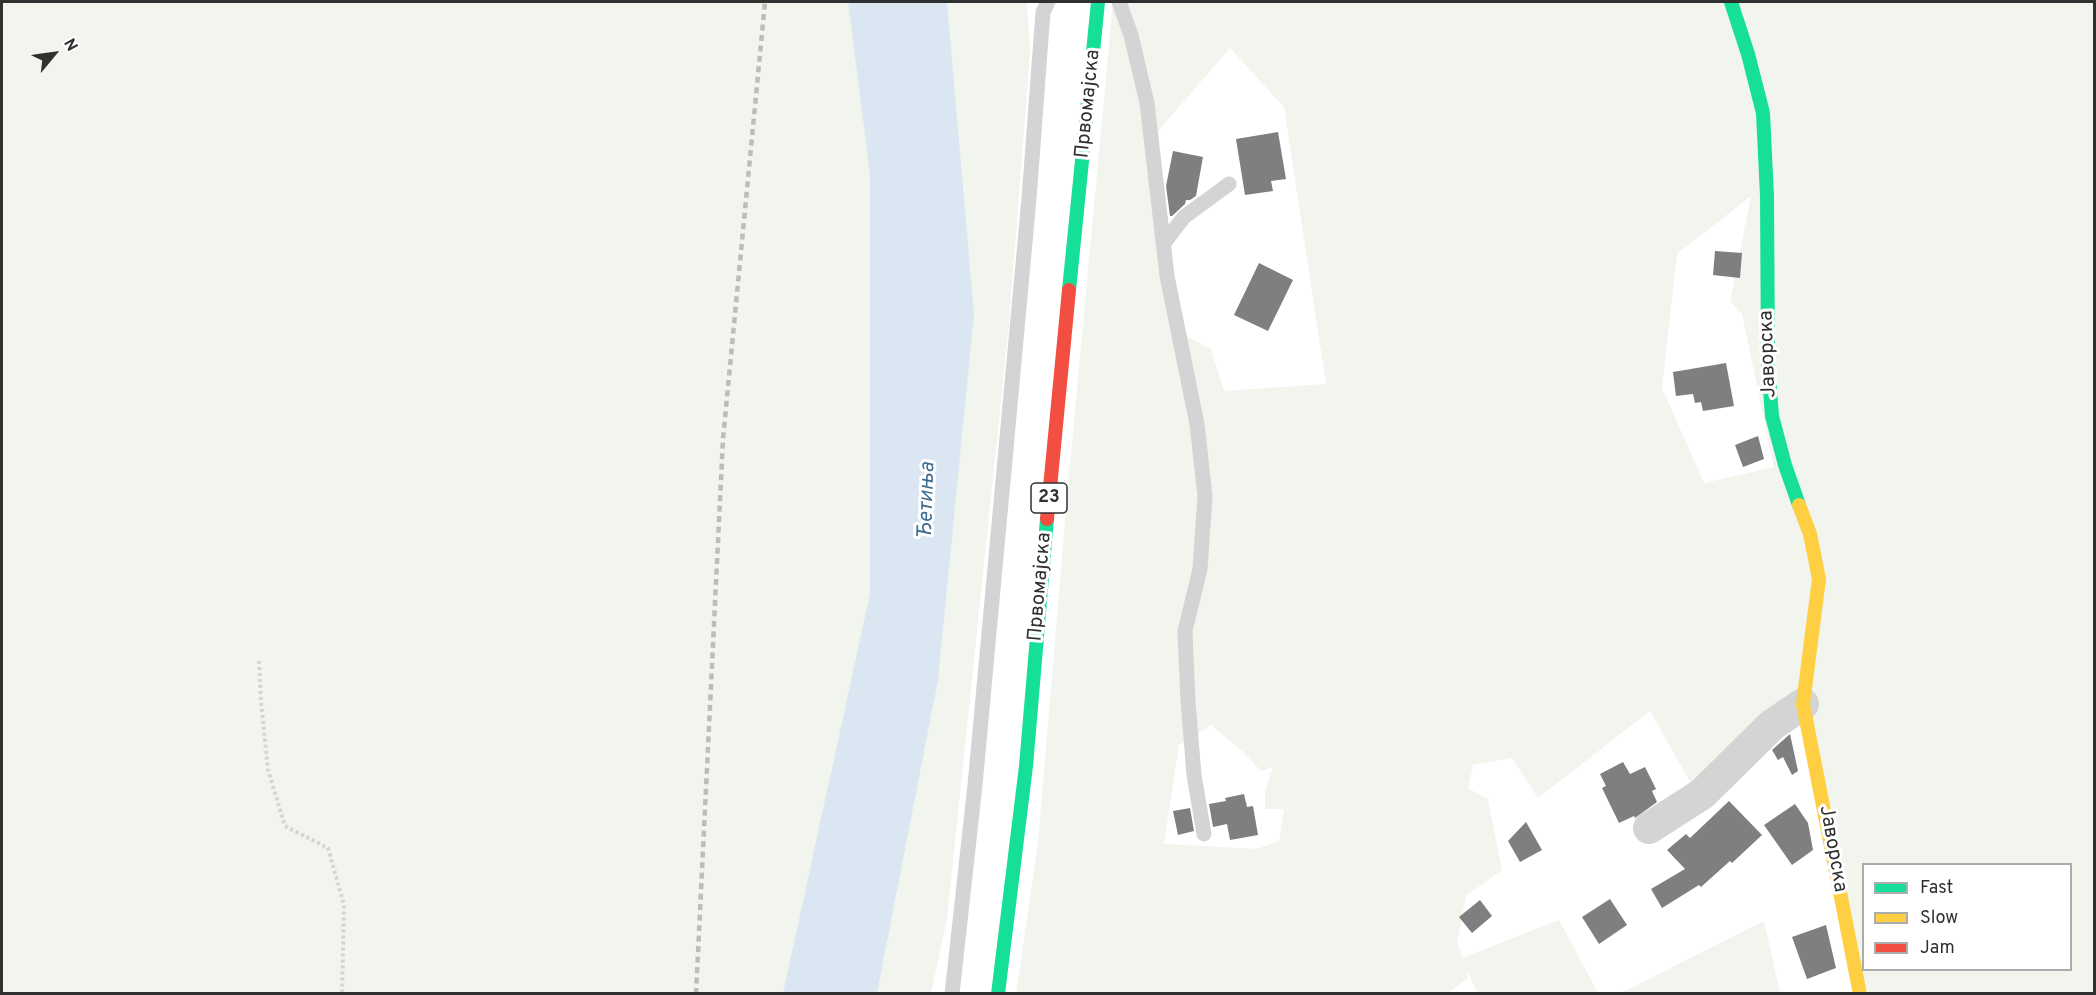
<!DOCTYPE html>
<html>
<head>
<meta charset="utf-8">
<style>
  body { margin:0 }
  #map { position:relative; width:2096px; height:995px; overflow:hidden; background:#fff; font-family:Overpass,sans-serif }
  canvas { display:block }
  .frame { position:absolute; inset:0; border:3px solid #303030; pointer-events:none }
  .legend { position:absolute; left:1862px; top:863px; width:210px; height:108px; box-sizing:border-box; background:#fff; border:2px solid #acacac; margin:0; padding:8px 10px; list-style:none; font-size:18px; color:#303030 }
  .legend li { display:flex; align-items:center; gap:12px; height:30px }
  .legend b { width:30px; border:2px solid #acacac }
  .north { position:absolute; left:24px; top:24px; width:60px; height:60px; -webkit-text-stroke:4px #fff; paint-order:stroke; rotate:61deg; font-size:16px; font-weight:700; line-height:24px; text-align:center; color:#303030 }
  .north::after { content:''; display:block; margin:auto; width:21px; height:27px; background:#303030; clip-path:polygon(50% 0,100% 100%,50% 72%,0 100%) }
</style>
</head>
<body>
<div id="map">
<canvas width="2096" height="995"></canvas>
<div class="frame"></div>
<ul class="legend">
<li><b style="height:8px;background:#16e098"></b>Fast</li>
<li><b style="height:8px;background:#ffcf43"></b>Slow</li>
<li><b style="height:8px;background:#f24e42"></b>Jam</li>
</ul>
<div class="north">N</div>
</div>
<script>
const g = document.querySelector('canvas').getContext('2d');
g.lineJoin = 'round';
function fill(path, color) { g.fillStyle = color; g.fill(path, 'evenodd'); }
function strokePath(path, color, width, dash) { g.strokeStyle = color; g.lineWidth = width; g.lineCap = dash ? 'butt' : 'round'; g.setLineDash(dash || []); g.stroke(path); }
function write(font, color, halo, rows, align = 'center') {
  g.font = font + ' Overpass,sans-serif'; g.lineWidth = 6; g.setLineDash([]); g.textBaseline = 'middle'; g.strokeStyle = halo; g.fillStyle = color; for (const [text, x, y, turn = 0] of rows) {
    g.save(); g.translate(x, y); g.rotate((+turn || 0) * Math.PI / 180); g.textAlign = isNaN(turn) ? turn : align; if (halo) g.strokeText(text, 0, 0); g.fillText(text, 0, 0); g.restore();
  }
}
fill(new Path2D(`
  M2 2H1027L1030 51 1009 324 947 919 931 993 2 994Z
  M1113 2H2094V993H1868L1799 723 1714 791 1690 782 1650 711 1538 798 1512 758 1473 765 1468 788 1488 799 1502 870 1466 896 1457 942 1462 958 1559 920 1598 993H1478L1466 969 1468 978 1448 993 1016 994 1038 842 1069 475ZM1230 48 1284 107 1326 384 1224 391 1211 349 1186 336 1146 145ZM1751 196 1730 301 1742 314 1774 467 1704 483 1662 388 1677 254ZM1211 725 1243 752 1261 771 1273 767 1265 792V809H1284L1279 841 1257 849 1164 844 1179 745ZM1864 864H2070V970H1864Z
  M1764 921 1780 993H1621Z`), '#f1f5ed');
fill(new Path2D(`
  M848 2H947L974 314 938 680 877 993H783L870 594V174Z`), '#dae7f2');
fill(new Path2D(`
  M1278 132 1286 179 1271 181 1273 191 1245 195 1236 139Z
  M1173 151 1203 157 1196 196 1190 200H1186L1185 204 1172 216H1170L1166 186Z
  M1715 251 1742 253 1740 278 1713 275Z
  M1259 263 1293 280 1268 331 1234 315Z
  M1726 363 1734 406 1703 411 1701 402 1695 403 1693 394 1676 396 1673 372Z
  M1758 436 1764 459 1743 467 1735 445Z
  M1790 734 1798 771 1792 775 1783 757 1778 760 1772 750Z
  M1623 762 1630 774 1645 767 1656 789 1652 791 1657 802 1635 818 1634 816 1619 823 1602 788 1606 786 1600 774Z
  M1244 794 1247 807 1253 806 1258 835 1230 840 1227 824 1213 827 1209 804 1226 801 1225 798Z
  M1729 801 1762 835 1732 863 1730 861 1701 887 1699 885 1662 908 1651 889 1685 869 1667 850 1686 834 1690 838Z
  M1795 804 1808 823 1813 850 1792 865 1764 825Z
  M1190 808 1194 831 1178 835 1173 811Z
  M1526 822 1542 850 1520 862 1508 841Z
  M1610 899 1627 925 1599 944 1582 917Z
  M1480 900 1492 916 1472 933 1459 917Z
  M1826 925 1836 968 1807 979 1792 937Z`), '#7f7f7f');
strokePath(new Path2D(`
  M259 661 261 701 268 770 285 826 328 848 344 905 342 994`), '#d4d4d4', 4, [3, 3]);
strokePath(new Path2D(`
  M1119 2 1131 35 1147 103 1167 276 1197 424 1205 496 1200 569 1185 631 1188 701 1194 775 1204 834
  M1164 243 1184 217 1229 184
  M952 994 975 785 1029 199 1043 12 1048 2`), '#d4d4d4', 15);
strokePath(new Path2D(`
  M1649 828 1702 794 1772 725 1803 704`), '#d4d4d4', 32);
strokePath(new Path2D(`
  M1731 2 1748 54 1763 113 1767 196 1768 364 1772 416 1785 465 1799 505
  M1069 290 1098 2
  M998 994 1026 766 1047 519`), '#16e098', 14);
strokePath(new Path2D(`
  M1799 505 1810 534 1819 579 1803 704 1860 994`), '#ffcf43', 14);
strokePath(new Path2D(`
  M1047 519 1069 290`), '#f24e42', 14);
strokePath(new Path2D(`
  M696 994 723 439 765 2`), '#bcbcbc', 4.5, [6, 4.5]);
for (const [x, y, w] of [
  [1049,498,36]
]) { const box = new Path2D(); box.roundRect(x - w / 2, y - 15, w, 30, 4.5); g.fillStyle = '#fff'; g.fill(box); strokePath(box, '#303030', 1.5); }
write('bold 18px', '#303030', null, [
  ["23",1049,498]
]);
write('20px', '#303030', '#fff', [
  ["Првомајска",1089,104,-84],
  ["Јаворска",1769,354,-92],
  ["Првомајска",1041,587,-85],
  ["Јаворска",1832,849,80]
]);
write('italic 21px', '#3c6d93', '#fff', [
  ["Ђетиња",928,501,-88]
]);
</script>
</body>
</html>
